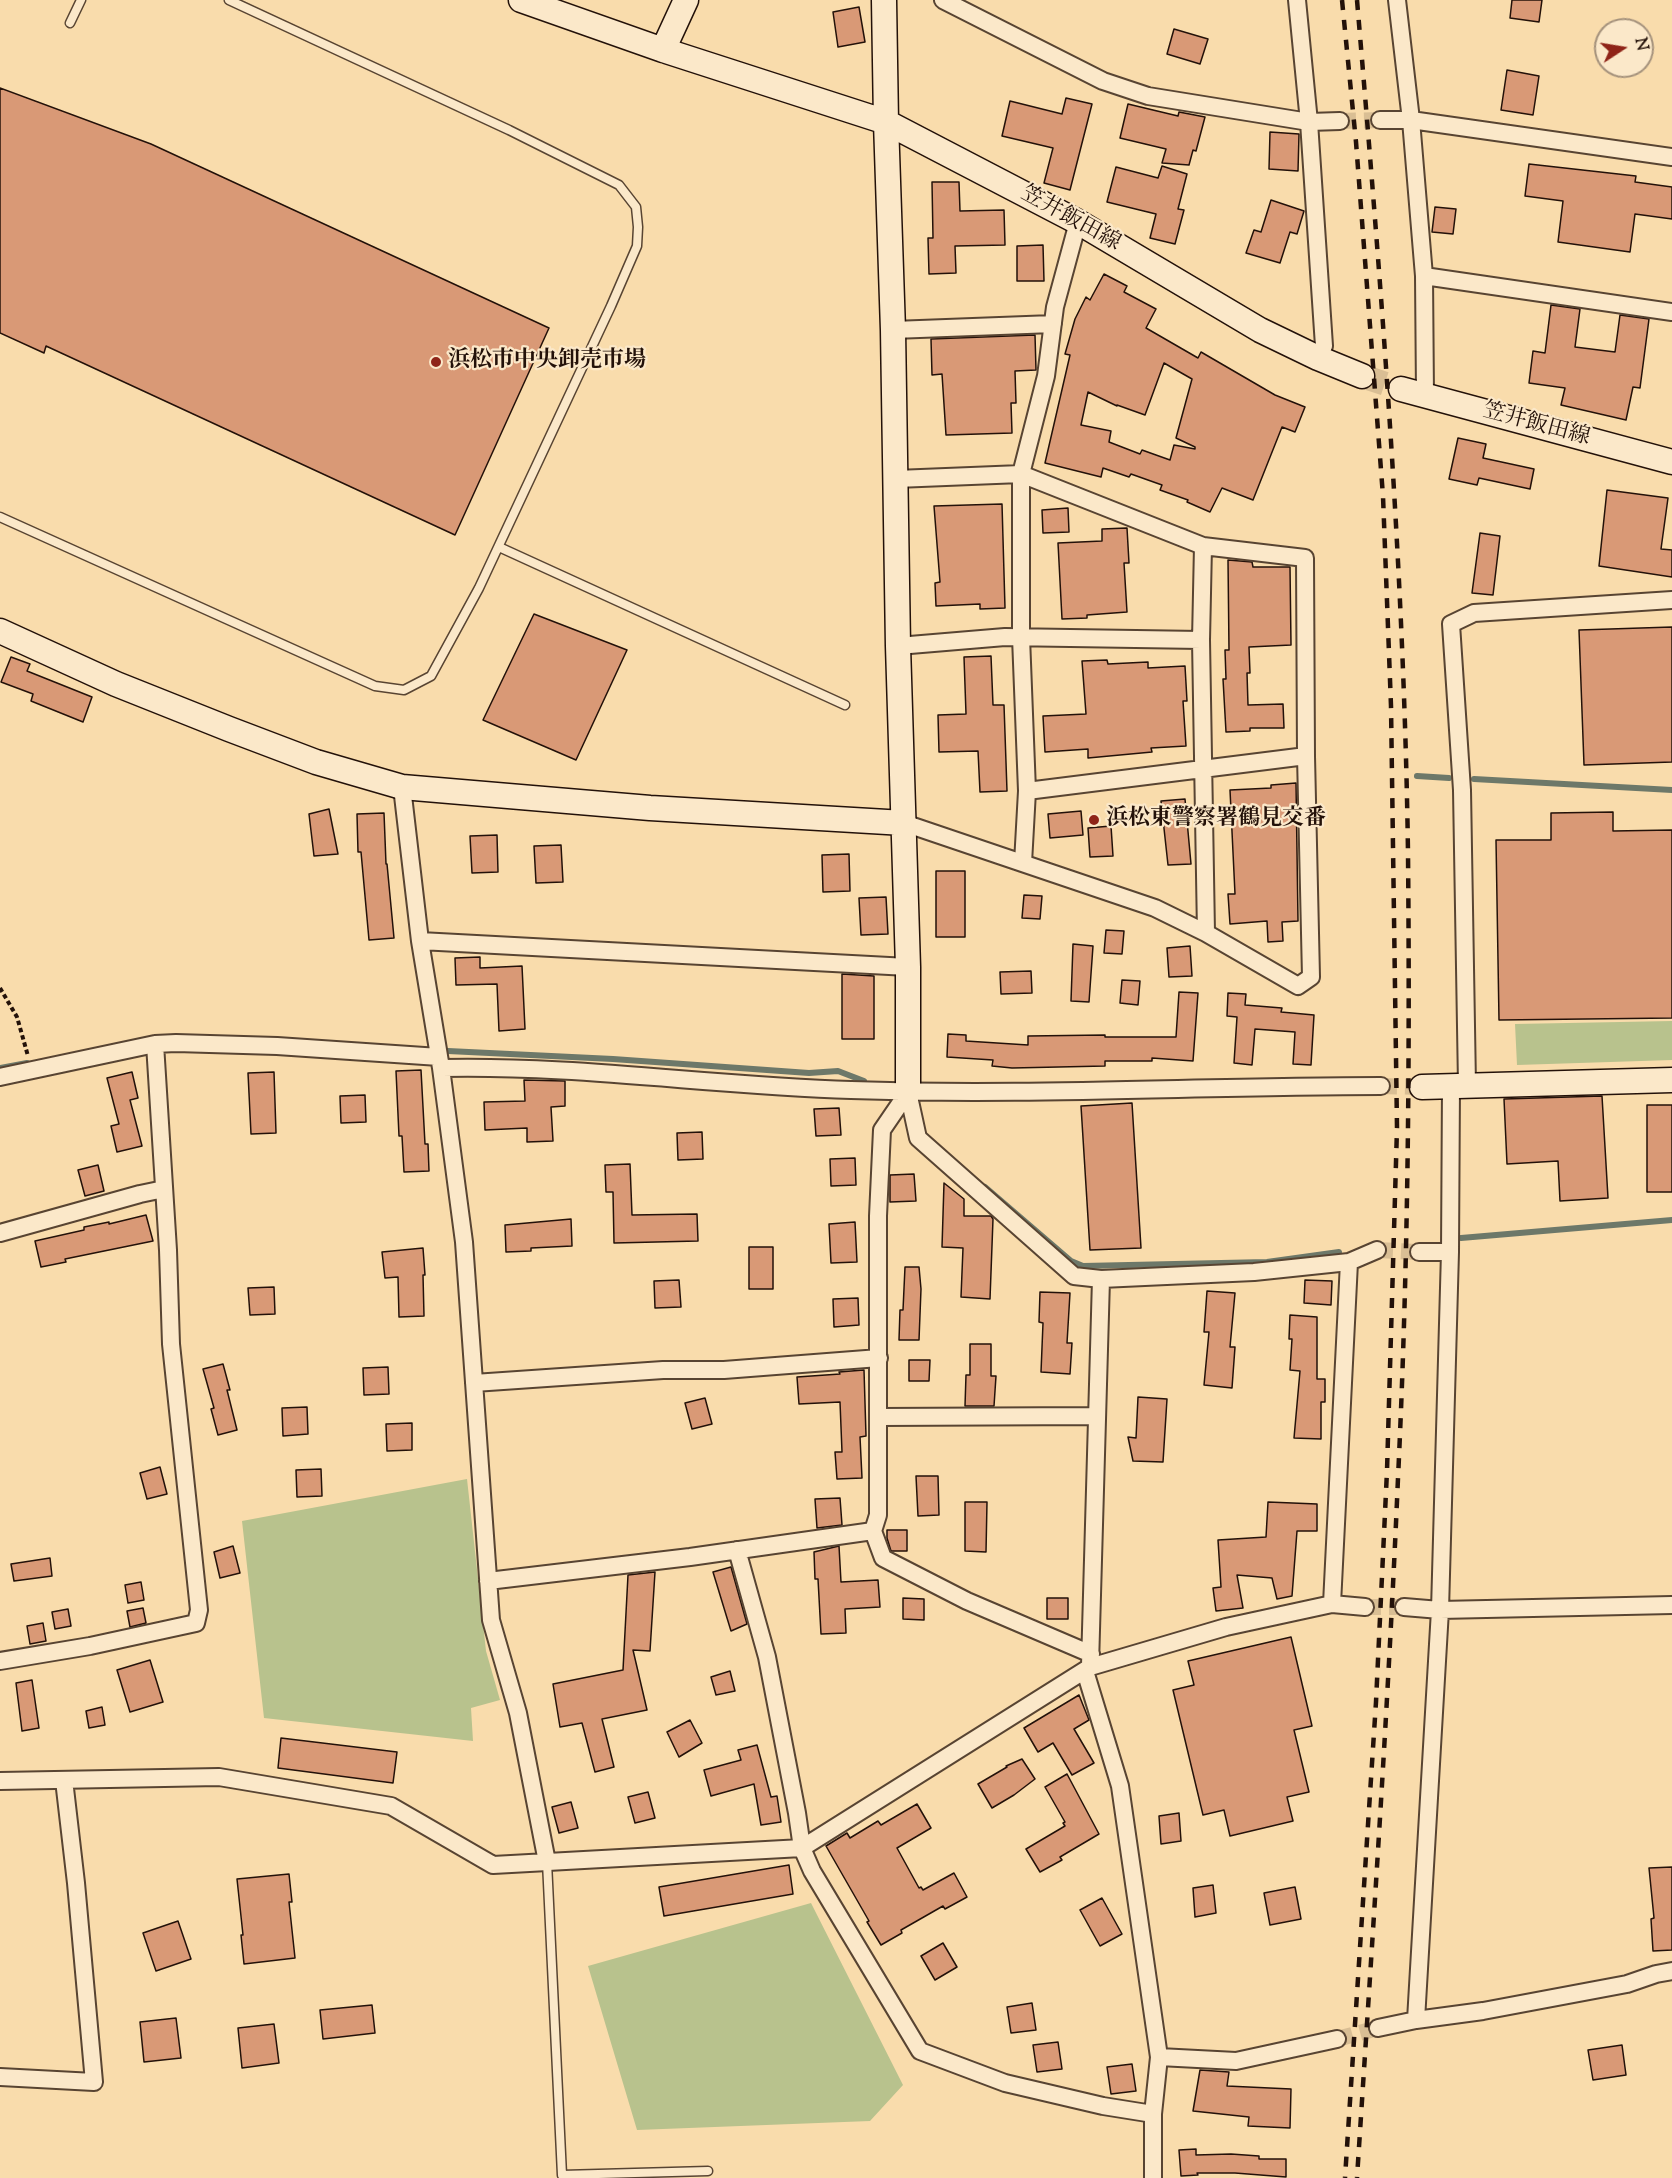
<!DOCTYPE html>
<html>
<head>
<meta charset="utf-8">
<style>
  body { margin:0 }
  #map { position:relative; width:1672px; height:2178px; overflow:hidden; background:#f9dcac; font-family:"Sorts Mill Goudy",serif }
  canvas { display:block }
  .north { position:absolute; left:1594px; top:18px; width:60px; height:60px; box-sizing:border-box; background:#fbe8c9; border:2px solid #a5927c; border-radius:50%; rotate:78deg; font-size:16px; font-weight:700; line-height:24px; text-align:center; color:#231109 }
  .north::after { content:''; display:block; margin:auto; width:21px; height:27px; background:#8f2418; clip-path:polygon(50% 0,100% 100%,50% 72%,0 100%) }
</style>
</head>
<body>
<div id="map">
<canvas width="1672" height="2178"></canvas>
<div class="north">N</div>
</div>
<script>
const g = document.querySelector('canvas').getContext('2d');
g.lineJoin = 'round';
function fill(path, color) { g.fillStyle = color; g.fill(path, 'evenodd'); }
function strokePath(path, color, width, dash) { g.strokeStyle = color; g.lineWidth = width; g.lineCap = dash ? 'butt' : 'round'; g.setLineDash(dash || []); g.stroke(path); }
function write(font, color, halo, rows, align = 'center') {
  g.font = font + ' "Sorts Mill Goudy","Noto Serif JP",serif'; g.lineWidth = 4.5; g.setLineDash([]); g.textBaseline = 'middle'; g.strokeStyle = halo; g.fillStyle = color; for (const [text, x, y, turn = 0] of rows) {
    g.save(); g.translate(x, y); g.rotate((+turn || 0) * Math.PI / 180); g.textAlign = isNaN(turn) ? turn : align; if (halo) g.strokeText(text, 0, 0); g.fillText(text, 0, 0); g.restore();
  }
}
fill(new Path2D(`
  M1672 1021V1060L1517 1065 1515 1024Z
  M467 1479 486 1651 500 1700 471 1708 473 1741 264 1718 242 1521Z
  M811 1903 903 2085 870 2121 637 2130 588 1966Z`), '#b8c28d');
strokePath(new Path2D(`
  M1417 776 1449 778
  M1474 779 1672 790
  M448 1051 613 1059 809 1073 838 1071 864 1081
  M0 1068 27 1063
  M985 1187 1071 1261 1083 1266 1267 1262 1339 1252
  M1461 1238 1672 1220`), '#6d7869', 6);
const building = new Path2D(`
  M1512 0H1542L1539 22 1510 18Z
  M859 7 865 42 838 47 833 12Z
  M1174 29 1208 39 1200 64 1167 54Z
  M1507 70 1539 76 1533 115 1501 110Z
  M0 88 151 144 549 328 455 535 46 346 44 353 0 333Z
  M1066 98 1092 104 1070 190 1044 183 1053 148 1002 136 1010 101 1062 114Z
  M1128 104 1178 116 1179 112 1205 117 1196 151 1193 150 1189 165 1162 163 1166 149 1120 138Z
  M1270 132 1299 134 1298 171 1269 169Z
  M1529 164 1636 176 1635 182 1672 187V219L1635 214 1630 252 1558 242 1563 201 1525 196Z
  M1162 166 1187 174 1178 209 1184 210 1175 244 1150 238 1156 214 1107 202 1116 167 1158 178Z
  M932 182H959L960 211 1004 210 1005 245 955 246 956 273 929 274 928 238H933Z
  M1271 200 1304 211 1297 234 1290 232 1280 263 1246 253 1254 230 1261 232Z
  M1435 207 1456 209 1453 234 1432 232Z
  M1043 245 1044 281H1017V246Z
  M1104 274 1127 286 1124 292 1156 309 1146 328 1198 358 1201 352 1275 395 1305 407 1295 432 1282 427 1253 500 1222 488 1210 512 1187 502 1188 500 1160 490 1162 485 1131 474 1129 477 1103 468 1101 477 1045 463 1070 355 1065 354 1075 319 1086 297 1090 300ZM1164 363 1192 379 1176 438 1195 447V449L1174 445 1170 460 1142 450 1140 454 1109 442 1111 431 1081 425 1088 392 1117 406V405L1145 415Z
  M1551 305 1580 309 1575 347 1615 352 1620 315 1649 319 1640 388 1633 387 1626 420 1561 405 1565 388 1529 383 1533 351 1545 353Z
  M1035 335 1036 370 1015 371 1016 403H1011L1012 433 946 435 942 374 932 375 931 339Z
  M1458 438 1486 444 1483 458 1534 469 1530 489 1479 478 1477 485 1449 479Z
  M1607 490 1668 498 1661 549 1672 550V577L1599 566Z
  M1002 504 1005 608 980 609V604L936 606 935 583 940 582 934 506Z
  M1068 508 1069 532 1043 533 1042 510Z
  M1127 528 1129 563H1124L1127 612 1087 615V618L1062 619 1058 543 1102 541V529Z
  M1480 533 1500 536 1493 595 1472 593Z
  M1228 560 1252 562 1253 567H1290L1291 645 1249 647 1250 673H1247L1248 705 1283 704 1284 728H1250V731L1226 732 1223 679H1226L1225 650H1229Z
  M534 614 627 650 576 760 483 720Z
  M1672 627V762L1584 765 1579 630Z
  M991 656 993 705H1004L1007 791 980 792 978 751 939 752 938 715 966 714 964 657Z
  M11 657 30 664 27 671 92 697 83 722 31 701 33 694 1 682Z
  M1107 660 1108 664 1148 662V668L1185 666 1187 701H1183L1186 746 1151 748 1152 752 1088 758V749L1045 752 1043 716 1086 714 1082 661Z
  M1296 783 1298 921 1282 922 1283 941 1268 942 1267 921 1230 924 1228 894H1235L1230 790 1271 788V785Z
  M1185 799 1191 864 1168 865 1161 801Z
  M329 809 338 854 314 856 309 814Z
  M1081 811 1083 835 1050 838 1048 814Z
  M1613 812V831L1672 830V1018L1499 1020 1496 840H1551V813Z
  M384 813 386 864H387L394 938 369 940 361 852H358L357 814Z
  M1111 826 1113 856 1090 857 1088 828Z
  M497 835 498 872 472 873 470 836Z
  M561 845 563 882 536 883 534 846Z
  M849 854 850 891 823 892 822 855Z
  M936 871H965V937H936Z
  M1024 895 1042 896 1040 919 1022 918Z
  M886 897 888 934 861 935 859 898Z
  M1106 930 1124 931 1122 954 1104 953Z
  M1073 944 1093 946 1089 1002 1071 1001Z
  M1190 946 1192 976 1169 977 1167 948Z
  M480 957V968L522 966 525 1029 499 1031 497 984 456 985 455 958Z
  M1031 971 1032 993 1001 994 1000 972Z
  M842 974 874 976V1039H842Z
  M1122 980 1140 981 1138 1005 1120 1003Z
  M1179 992 1198 993 1193 1061 1152 1058V1061H1105V1066L1012 1068 992 1066 993 1060 947 1057 948 1034 966 1035V1041L1028 1045V1036L1105 1035V1037H1176Z
  M1228 993 1246 994 1245 1005 1282 1008 1281 1012 1314 1015 1311 1065 1293 1064 1295 1032 1255 1029 1252 1065 1234 1063 1237 1017 1227 1016Z
  M421 1070 425 1144H428L429 1171 404 1172 402 1136H399L396 1071Z
  M132 1072 138 1098 130 1100 142 1146 117 1152 111 1126 119 1124 107 1078Z
  M274 1072 276 1133 251 1134 248 1073Z
  M524 1080 565 1081V1106L551 1107 553 1141 527 1142V1128L485 1130 484 1102 525 1101Z
  M365 1095 366 1122 341 1123 340 1096Z
  M1602 1096 1608 1198 1560 1201 1558 1161 1507 1164 1504 1099Z
  M1132 1103 1141 1248 1090 1250 1081 1106Z
  M1647 1105H1672V1192H1647Z
  M839 1108 841 1135 816 1136 814 1109Z
  M702 1132 703 1159 678 1160 677 1133Z
  M855 1158 856 1185 831 1186 830 1159Z
  M630 1164 632 1215 697 1214 698 1241 614 1243 613 1192H606L605 1165Z
  M98 1165 104 1191 85 1196 78 1170Z
  M914 1174 916 1201 890 1202V1175Z
  M944 1183 964 1199V1216H991L993 1219 990 1299 961 1297 963 1248 942 1247Z
  M146 1215 153 1241 65 1259 66 1262 41 1267 35 1241 84 1230V1227L109 1222V1224Z
  M571 1219 572 1246 531 1248V1251L506 1252 505 1225Z
  M855 1222 857 1262 831 1263 829 1224Z
  M749 1247H773V1289H749Z
  M423 1248 425 1275H423L424 1316 399 1317 398 1277 385 1278 382 1252Z
  M905 1267H919L921 1289 919 1340H899L900 1310H903Z
  M679 1280 681 1307 655 1308 654 1281Z
  M1305 1280 1332 1281 1331 1305 1304 1303Z
  M274 1287 275 1314 250 1315 248 1288Z
  M1207 1291 1235 1293 1230 1347H1235L1232 1388 1204 1385 1209 1332H1204Z
  M1040 1292 1070 1293 1067 1343H1072L1070 1374 1041 1372 1043 1323 1039 1322Z
  M858 1298 859 1325 834 1327 833 1299Z
  M1290 1315 1317 1317V1379H1325V1402H1321V1439L1294 1438 1300 1371 1290 1370 1292 1339H1289Z
  M970 1344H991V1376H996L994 1406H965L966 1375H970Z
  M909 1360H930L929 1381H909Z
  M223 1364 230 1390H227L237 1430 218 1435 211 1409 214 1408 203 1369Z
  M388 1367 389 1394 364 1395 363 1368Z
  M864 1370 866 1436 860 1437 862 1478 837 1479 835 1452H842L840 1402 799 1404 797 1377 840 1374 839 1372Z
  M1138 1397 1167 1399 1163 1462 1133 1461 1128 1437 1136 1438Z
  M705 1398 712 1424 692 1429 685 1403Z
  M307 1407 308 1434 283 1436 282 1408Z
  M412 1423V1450L387 1451 386 1424Z
  M160 1467 167 1494 147 1499 140 1473Z
  M321 1469 322 1496 297 1497 296 1470Z
  M916 1476H938L939 1515 918 1516Z
  M840 1498 842 1525 817 1528 815 1499Z
  M965 1502H987L986 1552 965 1551Z
  M1268 1502 1317 1504V1531H1297L1292 1596 1277 1599 1272 1578 1237 1575 1243 1608 1216 1611 1213 1588 1221 1587 1218 1540 1266 1537Z
  M887 1530H907V1551H891L887 1538Z
  M233 1546 240 1573 220 1578 214 1552Z
  M839 1546 841 1582 878 1580 880 1607 845 1609 846 1633 821 1634 818 1579H815L814 1552Z
  M50 1558 52 1576 14 1581 11 1564Z
  M731 1567 747 1624 731 1631 713 1572Z
  M655 1572 650 1651 633 1650 647 1710 602 1719 614 1767 595 1772 582 1723 560 1727 553 1684 623 1670 628 1575Z
  M141 1582 144 1600 128 1603 125 1585Z
  M903 1598 924 1599V1620L903 1619Z
  M1047 1598H1068V1619H1047Z
  M143 1608 146 1623 130 1627 127 1611Z
  M68 1609 71 1626 55 1629 52 1612Z
  M43 1623 46 1641 30 1644 27 1626Z
  M1291 1637 1312 1726 1294 1730 1309 1792 1287 1797 1293 1821 1230 1836 1224 1810 1203 1815 1173 1690 1194 1685 1188 1661Z
  M150 1660 163 1702 130 1712 117 1670Z
  M730 1671 735 1691 716 1695 711 1677Z
  M32 1680 39 1728 22 1731 16 1683Z
  M1079 1695 1089 1720 1074 1729 1094 1763 1072 1775 1053 1743 1038 1752 1024 1728Z
  M102 1707 105 1725 89 1728 86 1711Z
  M690 1720 702 1743 679 1757 667 1732Z
  M281 1738 397 1752 393 1783 278 1768Z
  M757 1745 771 1797 777 1796 781 1822 761 1825 754 1784 711 1796 704 1770 741 1760 738 1750Z
  M1022 1759 1035 1779 1014 1795 992 1808 978 1784 1007 1767 1006 1766Z
  M1067 1774 1099 1834 1060 1857 1062 1860 1040 1872 1026 1849 1065 1826 1063 1823 1065 1822 1045 1787Z
  M648 1792 655 1818 635 1823 628 1797Z
  M571 1802 578 1828 559 1833 552 1807Z
  M917 1804 931 1828 897 1848 919 1888 921 1887 923 1890 954 1873 967 1897 945 1909 943 1906 901 1930 902 1933 881 1945 867 1922 869 1921 826 1846 847 1833 850 1838 878 1821 881 1825Z
  M1179 1813 1181 1841 1161 1844 1159 1816Z
  M789 1865 793 1894 664 1916 659 1887Z
  M1672 1867V1950L1653 1951 1651 1919 1654 1918 1649 1868Z
  M289 1874 292 1902H289L295 1958 244 1964 241 1935H243L237 1879Z
  M1213 1885 1216 1913 1195 1917 1193 1888Z
  M1295 1887 1301 1919 1270 1925 1264 1893Z
  M1102 1898 1122 1934 1100 1946 1080 1910Z
  M178 1921 191 1959 156 1971 143 1933Z
  M943 1943 957 1967 935 1980 921 1956Z
  M1032 2003 1036 2030 1011 2033 1007 2007Z
  M372 2005 375 2033 323 2039 320 2010Z
  M176 2018 181 2058 144 2062 140 2022Z
  M274 2024 279 2063 242 2068 238 2028Z
  M1058 2042 1062 2069 1037 2072 1033 2045Z
  M1622 2045 1626 2075 1593 2080 1588 2050Z
  M1132 2064 1136 2091 1111 2094 1107 2067Z
  M1200 2070 1229 2072 1227 2086 1291 2089 1290 2128 1248 2126 1249 2117 1193 2111Z
  M1196 2149V2155L1231 2154 1259 2156V2159H1286V2177L1235 2173H1197L1198 2175 1181 2176 1179 2150Z`);
fill(building, '#d99976');
strokePath(building, '#231109', 1.5);
strokePath(new Path2D(`
  M1340 121 1380 120
  M1381 1086 1422 1087
  M1377 1250 1419 1252
  M1365 1607H1404
  M1337 2039 1378 2028`), '#d9be94', 16, [16, 8]);
strokePath(new Path2D(`
  M1362 376 1401 389`), '#d9be94', 24, [24, 12]);
const lane = new Path2D(`
  M70 23 81 0
  M0 517 375 686 404 690 431 676 479 588 611 306 637 246 638 227 636 207 619 185 509 130 229 0
  M499 547 845 705
  M547 1862 562 2175 708 2171`);
const street = new Path2D(`
  M943 0 1103 81 1148 96 1309 122 1297 0
  M1397 0 1411 120 1424 276 1425 395
  M1380 120H1411L1672 157
  M1424 276 1672 312
  M893 330 1053 324
  M1318 358 1324 346 1309 122 1340 121
  M896 479 1021 474 1203 546 1305 558 1306 756 1311 977 1298 986 1206 933 1155 908 904 823
  M1203 546 1201 640 1206 933
  M898 646 1005 637 1201 640
  M402 787 420 941 441 1068 464 1242 491 1620 518 1713 547 1862
  M1027 791 1306 756
  M1023 863 1027 791 1021 637V474L1046 376 1055 307 1078 222
  M420 941 908 967
  M441 1068C579 1065 714 1086 851 1090 1028 1096 1205 1086 1381 1086
  M0 1077 155 1044 176 1043 277 1046 439 1057
  M1467 1085 1462 790 1451 624 1474 613 1672 600
  M908 1092 882 1130 878 1216V1515L873 1531 883 1558 967 1601 1091 1654
  M908 1092 918 1138 1074 1276 1101 1279 1254 1272 1349 1262 1377 1250
  M0 1233 140 1194 164 1189
  M1419 1252H1450
  M474 1383 663 1370H724L879 1358
  M879 1417 1097 1416
  M737 1550 767 1657 797 1813 802 1848 812 1871 920 2051 1005 2083 1103 2106 1153 2114
  M488 1581 690 1557 873 1531
  M1332 1604 1349 1262
  M1404 1607 1440 1610 1672 1605
  M0 1661 90 1646 196 1623 199 1610 171 1344 168 1250 155 1044
  M1090 1665 1101 1279
  M1085 1671 1120 1786 1159 2057 1153 2114V2178
  M0 1781 219 1777 391 1806 493 1865 802 1848 1090 1667 1226 1627 1332 1604 1365 1607
  M1416 2020 1440 1610 1450 1252 1451 1086
  M1378 2028 1416 2020 1483 2011 1627 1984 1656 1974 1672 1971
  M1159 2057 1236 2061 1337 2039
  M0 2077 94 2082 76 1883 64 1780`);
const secondary = new Path2D(`
  M521 0 663 50 886 122 1078 222 1260 330 1318 358 1362 376
  M884 0 886 122 893 330 898 646 908 967V1092
  M663 50 686 0
  M1401 389 1672 462
  M0 631 116 684 229 729 316 762 402 787 650 808 904 823
  M1422 1087 1672 1080`);
strokePath(lane, '#584432', 11);
strokePath(street, '#584432', 20);
strokePath(secondary, '#231109', 27);
strokePath(new Path2D(`
  M0 988 17 1017 28 1056`), '#231109', 4, [4.5, 3]);
strokePath(lane, '#fbe8c9', 8);
strokePath(street, '#fbe8c9', 16);
strokePath(secondary, '#fbe8c9', 24);
strokePath(new Path2D(`
  M1342 0 1356 142 1383 496 1391 706 1397 1128 1387 1471 1376 1702 1345 2178
  M1357 0C1381 284 1404 568 1408 853 1410 1061 1408 1270 1398 1478 1388 1711 1372 1945 1357 2178`), '#231109', 4.5, [10, 10]);
for (const [x, y, r, color] of [
  [436,362,6,"#8f2418"],
  [1094,820,6,"#8f2418"]
]) { const dot = new Path2D(); dot.arc(x, y, r, 0, 2 * Math.PI); g.fillStyle = color; g.fill(dot); strokePath(dot, '#fbe8c9', 2); }
write('22px', '#231109', '#fbe8c9', [
  ["笠井飯田線",1070,220,29],
  ["笠井飯田線",1536,426,15]
]);
write('bold 22px', '#231109', '#fbe8c9', [
  ["浜松市中央卸売市場",448,362],
  ["浜松東警察署鶴見交番",1106,820]
], 'left');
</script>
</body>
</html>
